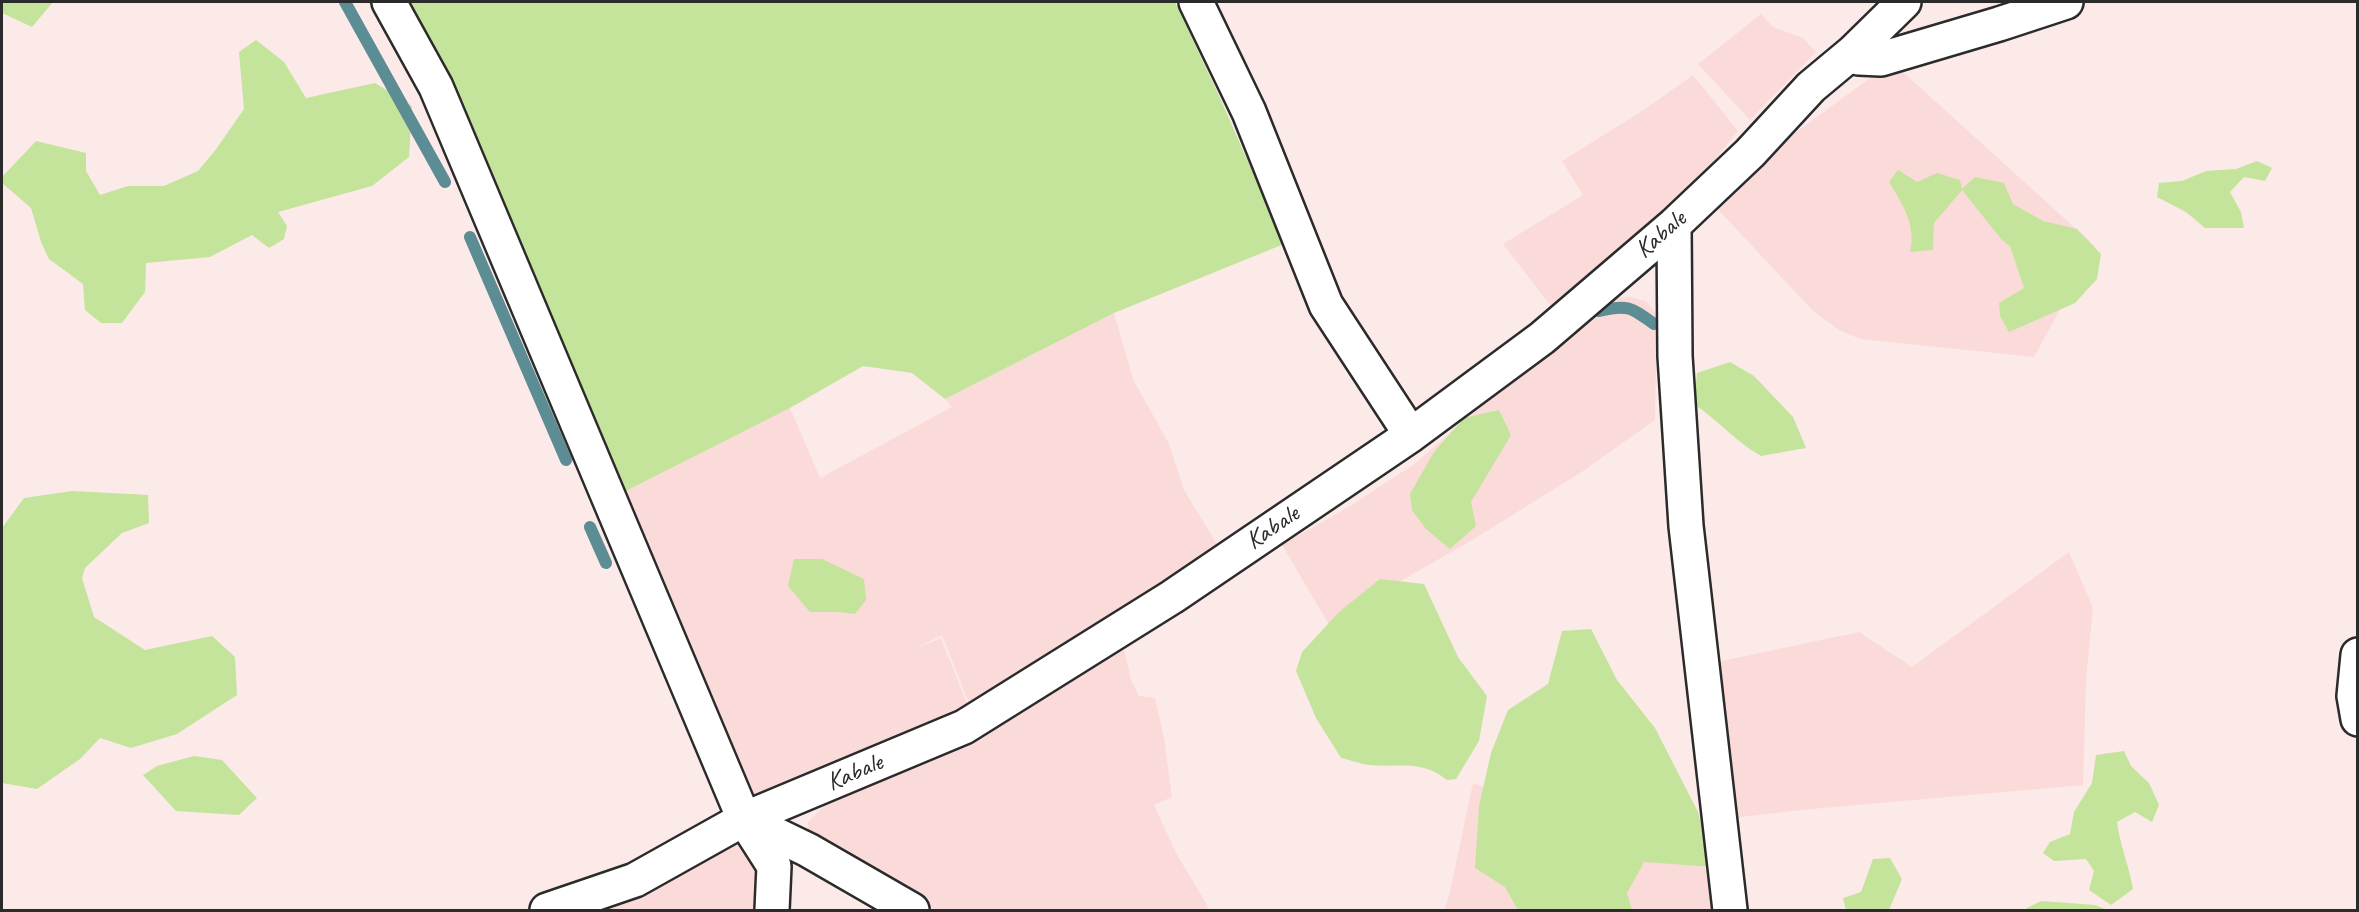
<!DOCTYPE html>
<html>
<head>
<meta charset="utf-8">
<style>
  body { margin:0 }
  #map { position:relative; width:2359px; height:912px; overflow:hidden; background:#fceae9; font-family:Caveat,sans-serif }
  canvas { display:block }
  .frame { position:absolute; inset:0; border:3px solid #2b2b2b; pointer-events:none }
</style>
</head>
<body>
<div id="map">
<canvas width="2359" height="912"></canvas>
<div class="frame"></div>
</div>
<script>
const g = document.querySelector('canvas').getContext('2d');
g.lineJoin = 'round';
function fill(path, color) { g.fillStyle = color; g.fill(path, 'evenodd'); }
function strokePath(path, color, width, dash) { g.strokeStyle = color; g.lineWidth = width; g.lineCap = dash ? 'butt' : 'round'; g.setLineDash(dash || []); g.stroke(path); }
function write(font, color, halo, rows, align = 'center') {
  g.font = font + ' Caveat,sans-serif'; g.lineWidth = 6; g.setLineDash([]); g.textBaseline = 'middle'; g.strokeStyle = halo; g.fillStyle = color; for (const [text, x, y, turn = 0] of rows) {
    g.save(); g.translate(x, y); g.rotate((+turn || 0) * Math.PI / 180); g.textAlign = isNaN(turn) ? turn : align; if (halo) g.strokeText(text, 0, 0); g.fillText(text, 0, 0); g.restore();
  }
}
fill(new Path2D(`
  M1761 14 1773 27 1803 38 1816 52 1750 120 1698 64Z
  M1892 62 2095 246 2034 357 1860 339 1839 330 1814 312 1711 202 1784 141Z
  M1693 75 1738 131 1694 186 1553 313 1550 305 1503 244 1583 195 1562 161 1645 109Z
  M1630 297 1646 301 1657 315 1655 420 1583 471 1469 542 1404 579 1331 628 1282 545 1350 506 1416 463 1502 386 1611 298Z
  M1114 313 1133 379 1169 444 1184 490 1217 544H1233L972 711 942 635 915 649 941 638 971 714 738 818 612 498 790 408 820 478 952 407 945 399Z
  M2069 552 2093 608 2086 679 2083 785 1801 810 1733 818 1712 663 1859 632 1912 667Z
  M1124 649 1131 680 1139 696 1155 698 1164 738 1172 797 1154 805 1176 853 1210 910H926L807 836 808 822 829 801 973 739Z
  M1473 783 1557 814 1709 830 1720 910H1444L1449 896Z
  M738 839 756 852 767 910H592Z`), '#fadbd9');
fill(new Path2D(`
  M2 2H53L32 27 2 13Z
  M406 2H1175L1220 98 1284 244 1114 313 945 399 912 373 863 366 790 408 612 498 572 363 442 69Z
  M256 40 284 62 306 98 375 83 412 106 409 157 372 186 278 212 287 226 284 239 269 248 252 235 210 257 146 263 145 292 122 323H101L85 310 83 284 49 259 41 242 31 208 2 183V177L36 141 86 153V171L100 195 128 186H164L198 171 217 148 244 109 239 52Z
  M2257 161 2272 168 2265 181 2244 177 2230 192 2241 212 2244 228H2205L2186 212 2157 197 2159 183 2182 181 2206 171 2236 169Z
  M1898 170 1917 182 1937 173 1960 180 1962 189 1975 177 2004 183 2013 204 2043 221 2077 229 2101 254 2097 279 2075 303 2009 332 2000 316 1999 303 2024 288 2010 246 2002 240 1962 190 1934 223 1933 250 1910 252C1917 226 1902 203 1889 182Z
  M1730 362 1754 376 1793 417 1806 448 1761 456C1735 441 1719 421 1694 404L1697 373Z
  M1499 410 1511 435 1471 502 1476 526 1450 549 1426 529 1412 510 1410 494 1434 452 1464 418Z
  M72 491 148 495 149 523 122 533 85 568 82 578 94 617 145 650 212 636 235 657 237 695 177 734 131 748 100 738 80 759 37 789 2 783V528L24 498Z
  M794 559H822L864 579 866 600 855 614 839 612H810L788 586Z
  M1380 579 1424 584 1458 657 1487 696 1479 741 1456 779 1447 780C1421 759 1400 768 1369 765 1360 764 1350 760 1341 758L1316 718 1296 671 1302 652 1339 612Z
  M1591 629 1617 680 1655 728 1698 812 1713 867 1644 862 1627 893 1632 910H1518L1505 887 1475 868 1479 806 1491 753 1508 710 1548 684 1562 631Z
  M2124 751 2131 766 2149 783 2159 805 2152 822 2135 812 2117 822C2120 845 2129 866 2133 889L2111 905 2089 890 2094 871 2086 859 2054 861 2043 853 2050 842 2070 834 2074 812 2092 783 2096 755Z
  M194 756 222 760 257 798 239 815 176 811 143 775 157 766Z
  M1890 858 1902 879 1889 910H1846L1843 898 1861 892 1873 859Z
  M2041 901 2095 905 2108 910H2023Z`), '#c4e39b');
strokePath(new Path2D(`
  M345 2 445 182
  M470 237 566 460
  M1599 311C1627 304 1631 307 1654 324
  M590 527 606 563`), '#5d8d94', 12);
const minor = new Path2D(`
  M389 2 436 87 744 819 774 866 772 910
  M1196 2 1249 112 1326 305 1411 435
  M1853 52 1859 58 1881 59 1999 24 2066 2
  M1674 225 1675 356 1686 526 1730 910
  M2358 655 2354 696 2358 719
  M744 819 808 850 912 910
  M547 910 635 880 744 819 964 727 1172 597 1411 435 1542 338 1674 225 1750 153 1811 87 1853 52 1904 2`);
strokePath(minor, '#2b2b2b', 38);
strokePath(minor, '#fff', 33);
write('26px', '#2b2b2b', '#fff', [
  ["Kabale",1661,235,-41],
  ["Kabale",1273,528,-34],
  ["Kabale",855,773,-23]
]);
</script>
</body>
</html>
